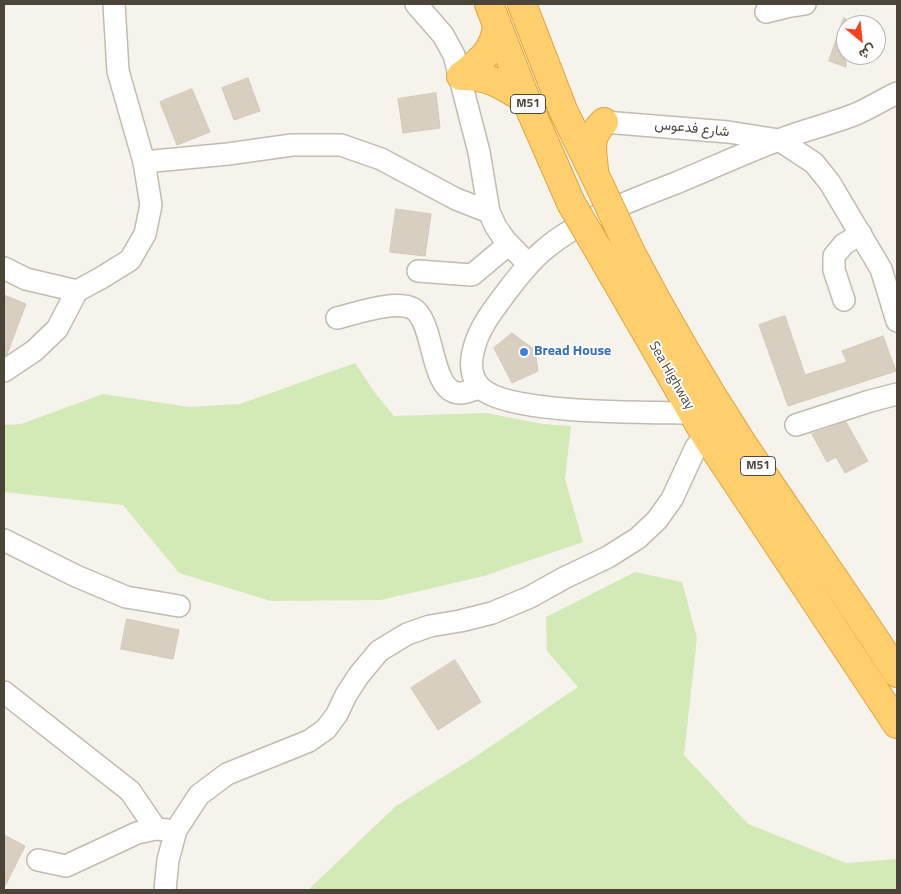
<!DOCTYPE html>
<html>
<head>
<meta charset="utf-8">
<style>
  body { margin:0 }
  #map { position:relative; width:901px; height:894px; overflow:hidden; background:#f6f3ec; font-family:"Titillium Web",Vazirmatn,sans-serif }
  canvas { display:block }
  .frame { position:absolute; inset:0; border:5px solid #4b4439; pointer-events:none }
  .north { position:absolute; left:836px; top:15px; width:50px; height:50px; box-sizing:border-box; background:#fff; border:1px solid #b7b4b0; border-radius:50%; rotate:152deg; font-size:14px; font-weight:700; line-height:20px; text-align:center; color:#4b4439 }
  .north::after { content:''; display:block; margin:auto; width:18px; height:22px; background:#fc3f1d; clip-path:polygon(50% 0,100% 100%,50% 72%,0 100%) }
</style>
</head>
<body>
<div id="map">
<canvas width="901" height="894"></canvas>
<div class="frame"></div>
<div class="north">ش</div>
</div>
<script>
const g = document.querySelector('canvas').getContext('2d');
g.lineJoin = 'round';
function fill(path, color) { g.fillStyle = color; g.fill(path, 'evenodd'); }
function strokePath(path, color, width, dash) { g.strokeStyle = color; g.lineWidth = width; g.lineCap = dash ? 'butt' : 'round'; g.setLineDash(dash || []); g.stroke(path); }
function write(font, color, halo, rows, align = 'center') {
  g.font = font + ' "Titillium Web",Vazirmatn,sans-serif'; g.lineWidth = 4; g.setLineDash([]); g.textBaseline = 'middle'; g.strokeStyle = halo; g.fillStyle = color; for (const [text, x, y, turn = 0] of rows) {
    g.save(); g.translate(x, y); g.rotate((+turn || 0) * Math.PI / 180); g.textAlign = isNaN(turn) ? turn : align; if (halo) g.strokeText(text, 0, 0); g.fillText(text, 0, 0); g.restore();
  }
}
fill(new Path2D(`
  M355 363 375 393 394 416 486 413 543 424 571 426 565 479 583 542 484 576 381 600 271 601 179 573 123 505 4 492V425L21 424 103 394 189 407 240 404Z
  M635 572 682 582 697 638 684 755 748 824 846 863 897 859V890H308L396 806 475 757 578 687 547 651 546 617Z`), '#d2eab5');
const building = new Path2D(`
  M844 18 846 19V67L829 61Z
  M248 78 260 111 234 120 222 88Z
  M192 89 210 132 177 145 160 102Z
  M436 93 440 128 403 133 398 99Z
  M396 209 431 214 425 256 390 252Z
  M4 295 26 304 7 354 4 356Z
  M785 316 805 375 847 362 842 351 883 336 896 371 788 406 759 325Z
  M512 333 535 350 538 371 512 383 494 348Z
  M846 422 868 461 845 473 836 457 827 462 812 434Z
  M127 619 179 630 173 659 121 649Z
  M455 660 481 702 438 730 411 688Z
  M4 835 25 846 4 888Z`);
fill(building, '#d8cfc1');
strokePath(building, '#d3c7b4', 1);
const minor = new Path2D(`
  M416 4 443 35 454 55 479 152 489 212 496 227 505 240 528 264
  M766 12 786 7 805 4
  M604 122 728 132 779 140 814 163 830 183 881 269 897 321
  M144 162 228 154 292 145H341L381 159 456 199 489 212
  M4 268 26 279 77 291
  M418 271 472 275 509 244
  M844 300 834 270V256L844 244 861 234
  M337 318C357 313 394 300 412 308 434 319 430 383 454 392 462 395 472 390 480 388
  M4 371 34 351 57 329 77 291 101 278 130 260 145 234 151 205 144 162 118 71 114 4
  M693 413C652 412 508 415 481 388 470 378 470 361 474 348 479 329 490 314 502 298 515 281 528 263 545 249 579 220 634 199 676 183 710 169 744 153 779 140 804 130 831 124 856 114 870 108 884 99 897 93
  M796 425 870 401 897 394
  M4 540 76 576 126 597 179 606
  M4 692 130 791 156 829
  M38 860 66 866 137 833 156 829 168 830
  M165 890 168 860 176 830 199 795 227 774 309 741 326 729 337 714 346 695 359 675 379 651 407 634 430 626 460 621 492 613 530 597 564 578 608 557 638 538 657 520 672 499 696 447 706 436`);
const highway = new Path2D(`
  M489 4 526 100 571 203
  M522 4 563 110 600 186
  M461 76C491 76 502 85 526 100
  M461 76C480 61 494 52 497 26
  M594 169C592 149 588 137 604 122
  M631 253C665 318 702 381 742 443 793 520 847 595 897 673
  M606 263 706 436 897 724`);
strokePath(minor, '#c2bbae', 24);
strokePath(highway, '#e0a43c', 30);
strokePath(minor, '#fff', 21);
strokePath(highway, '#ffcf6e', 28);
const highwayBridge = new Path2D(`
  M600 186 631 253
  M571 203 606 263`);
strokePath(highwayBridge, '#e0a43c', 30, []);
strokePath(highwayBridge, '#ffcf6e', 28);
for (const [x, y, r, color] of [
  [524,352,5,"#3f7fe0"]
]) { const dot = new Path2D(); dot.arc(x, y, r, 0, 2 * Math.PI); g.fillStyle = color; g.fill(dot); strokePath(dot, '#fff', 2); }
for (const [x, y, w] of [
  [528,104,35],
  [758,466,35]
]) { const box = new Path2D(); box.roundRect(x - w / 2, y - 9.5, w, 19, 4); g.fillStyle = '#fff'; g.fill(box); strokePath(box, '#4b4439', 1); }
write('bold 12px', '#4b4439', null, [
  ["M51",528,104],
  ["M51",758,466]
]);
write('14px', '#4b4439', '#fff', [
  ["شارع فدعوس",692,129,6],
  ["Sea Highway",671,376,60]
]);
write('bold 14px', '#366cbe', '#fff', [
  ["Bread House",534,352]
], 'left');
</script>
</body>
</html>
